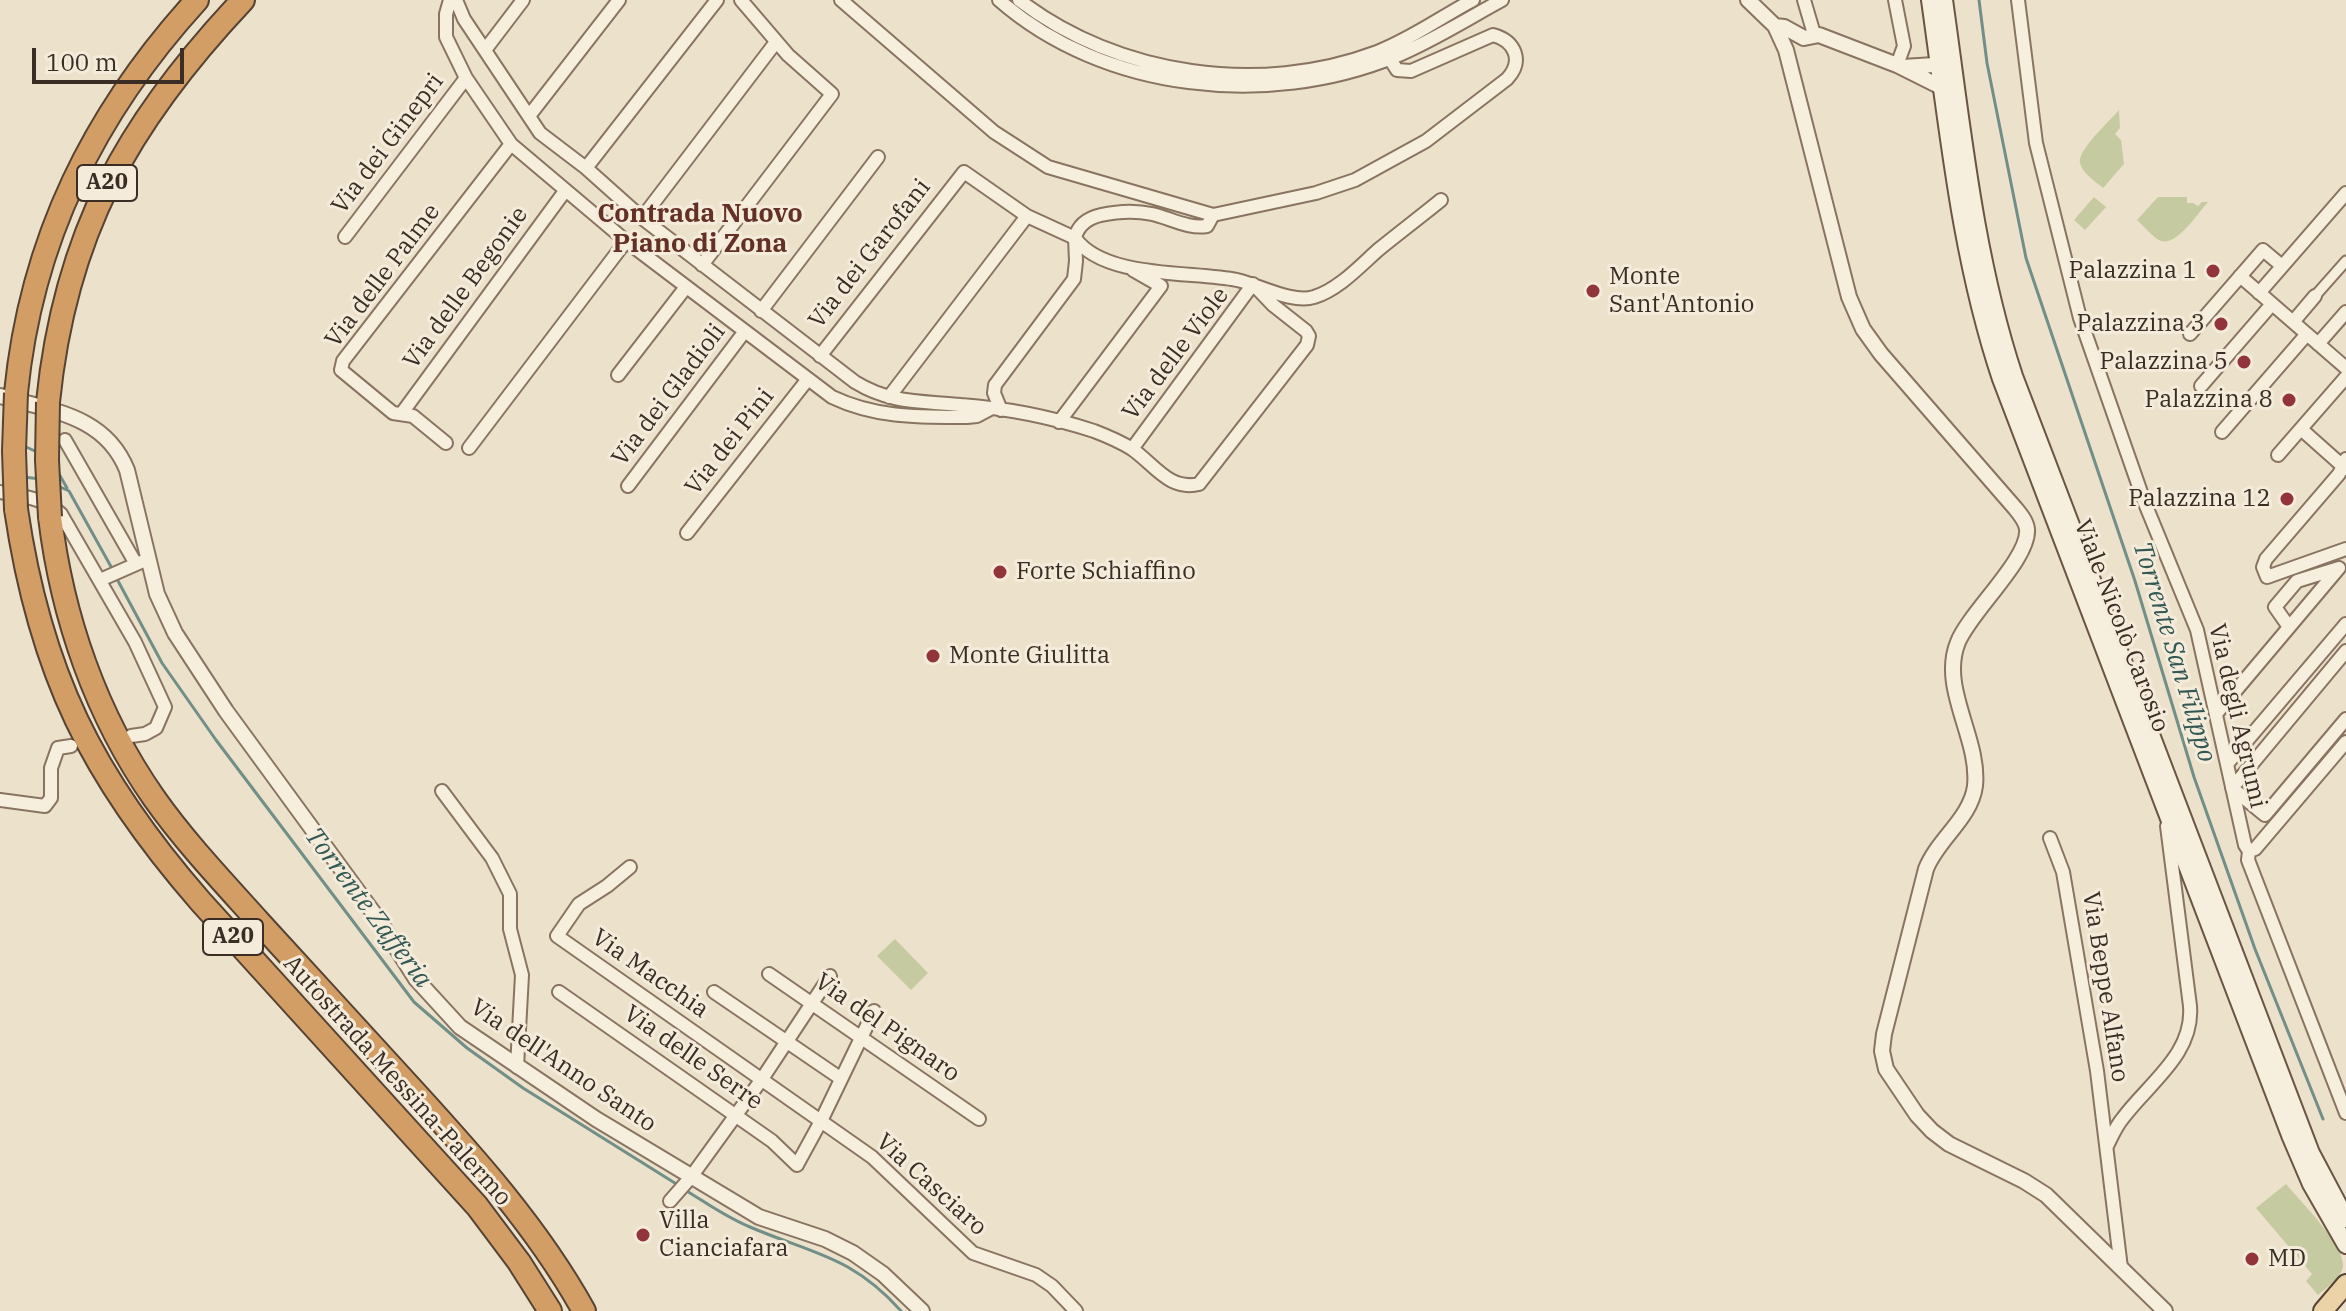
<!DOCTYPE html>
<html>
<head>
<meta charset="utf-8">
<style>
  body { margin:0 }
  #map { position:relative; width:2346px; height:1311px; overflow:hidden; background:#ece1cb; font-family:"IBM Plex Serif",serif }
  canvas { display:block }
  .scale { position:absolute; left:32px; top:48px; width:152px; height:36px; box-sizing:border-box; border:4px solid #3a2d23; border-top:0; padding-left:10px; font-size:24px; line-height:28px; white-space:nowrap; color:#3a2d23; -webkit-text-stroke:6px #f4ebda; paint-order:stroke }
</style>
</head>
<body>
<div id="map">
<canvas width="2346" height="1311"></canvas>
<div class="scale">100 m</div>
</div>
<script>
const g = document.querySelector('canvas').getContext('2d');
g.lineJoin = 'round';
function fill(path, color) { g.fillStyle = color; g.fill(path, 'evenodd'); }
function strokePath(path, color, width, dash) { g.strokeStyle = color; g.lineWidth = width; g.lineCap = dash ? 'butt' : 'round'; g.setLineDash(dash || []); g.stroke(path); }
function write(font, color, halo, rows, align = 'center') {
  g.font = font + ' "IBM Plex Serif",serif'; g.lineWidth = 6; g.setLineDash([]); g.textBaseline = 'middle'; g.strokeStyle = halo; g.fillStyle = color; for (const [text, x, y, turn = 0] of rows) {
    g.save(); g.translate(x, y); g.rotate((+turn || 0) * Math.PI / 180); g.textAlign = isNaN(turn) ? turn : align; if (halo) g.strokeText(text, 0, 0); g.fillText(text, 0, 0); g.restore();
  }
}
fill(new Path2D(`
  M2119 110 2120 128 2115 134 2121 140 2124 164 2103 188C2096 182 2082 173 2080 163 2077 150 2110 121 2119 110Z
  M2094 197 2106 207 2085 230 2074 220Z
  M2158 197H2187V203H2193L2198 206 2202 202H2208C2199 212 2177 246 2161 241 2153 238 2144 226 2137 220Z
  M895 939 928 973 911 990 877 956Z
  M2286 1184C2299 1200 2346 1246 2343 1267 2341 1278 2326 1288 2318 1295L2306 1281 2312 1274 2256 1208Z`), '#c6caa0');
strokePath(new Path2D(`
  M1979 0 1987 63 2026 258 2135 581 2194 777 2255 949 2323 1119
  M22 445 37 452
  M59 474 67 488
  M24 477 40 479
  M58 486 69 491 114 572
  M117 579 162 663 216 740 414 1002 467 1048 523 1088 678 1185
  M685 1190C705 1202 727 1218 750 1227 813 1254 852 1256 901 1311`), '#728f87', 3);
const pedestrian = new Path2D(`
  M2315 296 2346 261`);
const minor = new Path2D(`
  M450 0 446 14V37L466 78 511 144 626 241 832 397C876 418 919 417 967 417L977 416 992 408
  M456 0 464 19 540 133 586 168 642 218 855 382C891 404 921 401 961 405 1005 408 1051 417 1094 431 1107 436 1121 442 1132 449 1155 465 1169 491 1199 484L1307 345 1309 336 1306 331 1273 305 1253 284 1132 449
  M841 0 994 132 1048 167 1213 215 1316 193 1355 180 1426 141 1507 79C1524 61 1515 41 1493 35L1411 71 1397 70 1390 59
  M999 0C1104 92 1268 108 1394 57 1431 42 1467 19 1502 0
  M1019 0C1118 76 1260 96 1377 52 1411 39 1441 17 1473 0
  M1804 0 1814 34
  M1895 0 1904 46 1897 65
  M2018 0 2036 143 2080 318 2144 501 2197 630 2245 845 2249 851 2248 860 2346 1113
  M485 50 523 0
  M529 116 619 0
  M586 168 717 0
  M1213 215 1207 226C1188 229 1170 218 1152 214 1134 210 1119 211 1101 215 1088 218 1078 225 1075 238 1104 279 1192 271 1237 280 1259 285 1293 304 1314 297 1338 290 1360 266 1378 250 1399 233 1420 217 1441 200
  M642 218 776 42
  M345 237 466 78
  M702 265 832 94 788 55 741 0
  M2240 276 2346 368
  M2259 293 2346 193
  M761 311 878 157
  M2293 322 2315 296
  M2190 334 2263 250 2282 266
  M2318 344 2346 312
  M820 356 964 172 1027 216 1075 238 1076 261 1074 279 995 385 994 393 1001 410
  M618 375 686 287
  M2201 386 2272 304
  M889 397 1027 216
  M402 413 565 191
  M1059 422 1161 286 1133 270
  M2301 429 2346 469
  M2222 432 2307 334
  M65 440 136 564
  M446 443 413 416 393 413 341 370 343 361 511 144
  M469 448 626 241
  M2278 455 2346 377
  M2346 459 2339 474 2266 559 2263 567 2267 577 2346 549
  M628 486 745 331
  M0 492C21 496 45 498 61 514L135 642 165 707 156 728 145 734 131 736
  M687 533 808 379
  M100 580 141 562
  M2289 627 2275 607 2297 581 2339 568
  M2346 651 2232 788 2265 815 2346 719
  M2216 714 2339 568
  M2227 764 2346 624
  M442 791 492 858 510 894V929L522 975 517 1067
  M0 800 45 806 51 798V768L58 748 71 746
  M2050 838 2063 872 2097 1071 2121 1268
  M2249 851 2255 849 2346 742
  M630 867 607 886 579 904 557 936 872 1157 973 1253 1036 1275 1052 1286 1076 1311
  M769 974 979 1119
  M559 992 772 1141 797 1165 821 1121 874 1011
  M714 992 840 1078
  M2107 1146C2112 1136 2116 1126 2123 1118 2149 1083 2194 1054 2190 1006L2167 826
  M670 1201 691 1177 762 1079 830 976`);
const tertiary = new Path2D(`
  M1748 0 1775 26 1786 50 1849 297 1863 329 1881 354 2015 508C2020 514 2026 521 2027 529 2030 558 1970 612 1958 642 1939 688 1980 738 1975 786 1971 818 1937 840 1926 869L1884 1034 1882 1051 1886 1069 1917 1115 1932 1131 1949 1144 2024 1181 2046 1195 2165 1311
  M1775 26 1784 27 1804 38 1819 35 1897 65 1943 88
  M1903 67 1950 64
  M0 396C51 411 105 415 127 470L157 594 175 633 226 711 378 919 416 979 460 1027 596 1119 759 1217 825 1239 853 1253 883 1274 922 1311`);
const secondary = new Path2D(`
  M1930 0C1948 127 1960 257 2001 379L2290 1135 2311 1184 2346 1245
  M1944 0C1962 126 1974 255 2014 376L2311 1153 2346 1219`);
const primary = new Path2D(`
  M2323 1311 2346 1284`);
const motorway = new Path2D(`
  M16 393C31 240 94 113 197 0
  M48 402C65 233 128 122 243 0
  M16 509C40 673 92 777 201 902L477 1206 519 1262 550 1311
  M50 517C62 617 96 715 154 798 185 842 223 882 259 922 309 977 360 1032 410 1087 474 1157 538 1228 584 1311`);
strokePath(pedestrian, '#887460', 13);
strokePath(minor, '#887460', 16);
strokePath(tertiary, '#887460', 18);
strokePath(secondary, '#6a5543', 20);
strokePath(primary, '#564334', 22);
strokePath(motorway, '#564334', 26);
strokePath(pedestrian, '#f7efde', 9);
strokePath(minor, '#f7efde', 12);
strokePath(tertiary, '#f7efde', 14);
strokePath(secondary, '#f7efde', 16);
strokePath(primary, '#ebd3a7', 18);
strokePath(motorway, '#d29e65', 22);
const motorwayBridge = new Path2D(`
  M48 402 47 460 50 517
  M16 509 14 451 16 393`);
strokePath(motorwayBridge, '#564334', 26, []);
strokePath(motorwayBridge, '#d29e65', 22);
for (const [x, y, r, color] of [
  [2213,271,8,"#92353a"],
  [1593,291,8,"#92353a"],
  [2221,324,8,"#92353a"],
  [2244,362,8,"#92353a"],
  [2289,400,8,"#92353a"],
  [2287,499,8,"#92353a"],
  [1000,572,8,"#92353a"],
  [933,656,8,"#92353a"],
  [643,1235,8,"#92353a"],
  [2252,1259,8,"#92353a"]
]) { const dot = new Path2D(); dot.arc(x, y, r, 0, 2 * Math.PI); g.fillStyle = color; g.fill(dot); strokePath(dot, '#f4ebda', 3); }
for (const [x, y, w] of [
  [107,183,60],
  [233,937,60]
]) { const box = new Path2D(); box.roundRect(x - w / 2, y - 18, w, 36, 6); g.fillStyle = '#f4ebda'; g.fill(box); strokePath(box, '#3a2d23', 2); }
write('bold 22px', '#3a2d23', null, [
  ["A20",107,183],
  ["A20",233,937]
]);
write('24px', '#3a2d23', '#f4ebda', [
  ["Via dei Ginepri",388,144,-53],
  ["Via dei Garofani",870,254,-52],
  ["Via delle Palme",383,276,-53],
  ["Via delle Begonie",466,288,-54],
  ["Via delle Viole",1176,354,-53],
  ["Via dei Gladioli",669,395,-53],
  ["Via dei Pini",730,442,-52],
  ["Viale Nicolò Carosio",2121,626,69],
  ["Via degli Agrumi",2237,716,77],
  ["Via Macchia",650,974,35],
  ["Via Beppe Alfano",2105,987,81],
  ["Via del Pignaro",887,1028,35],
  ["Via delle Serre",693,1058,35],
  ["Via dell'Anno Santo",563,1066,34],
  ["Autostrada Messina-Palermo",397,1081,48],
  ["Via Casciaro",931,1185,42]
]);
write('24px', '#3a2d23', '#f4ebda', [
  ["Palazzina 1",2197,271],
  ["Monte",1609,277,"left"],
  ["Sant'Antonio",1609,305,"left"],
  ["Palazzina 3",2205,324],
  ["Palazzina 5",2228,362],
  ["Palazzina 8",2273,400],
  ["Palazzina 12",2271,499],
  ["Forte Schiaffino",1016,572,"left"],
  ["Monte Giulitta",949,656,"left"],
  ["Villa",659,1221,"left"],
  ["Cianciafara",659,1249,"left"],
  ["MD",2268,1259,"left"]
], 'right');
write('bold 26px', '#633025', '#f4ebda', [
  ["Contrada Nuovo",700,214],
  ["Piano di Zona",700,244]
]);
write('italic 26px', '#335854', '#f4ebda', [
  ["Torrente San Filippo",2174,652,73],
  ["Torrente Zafferia",368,908,53]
]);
</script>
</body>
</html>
